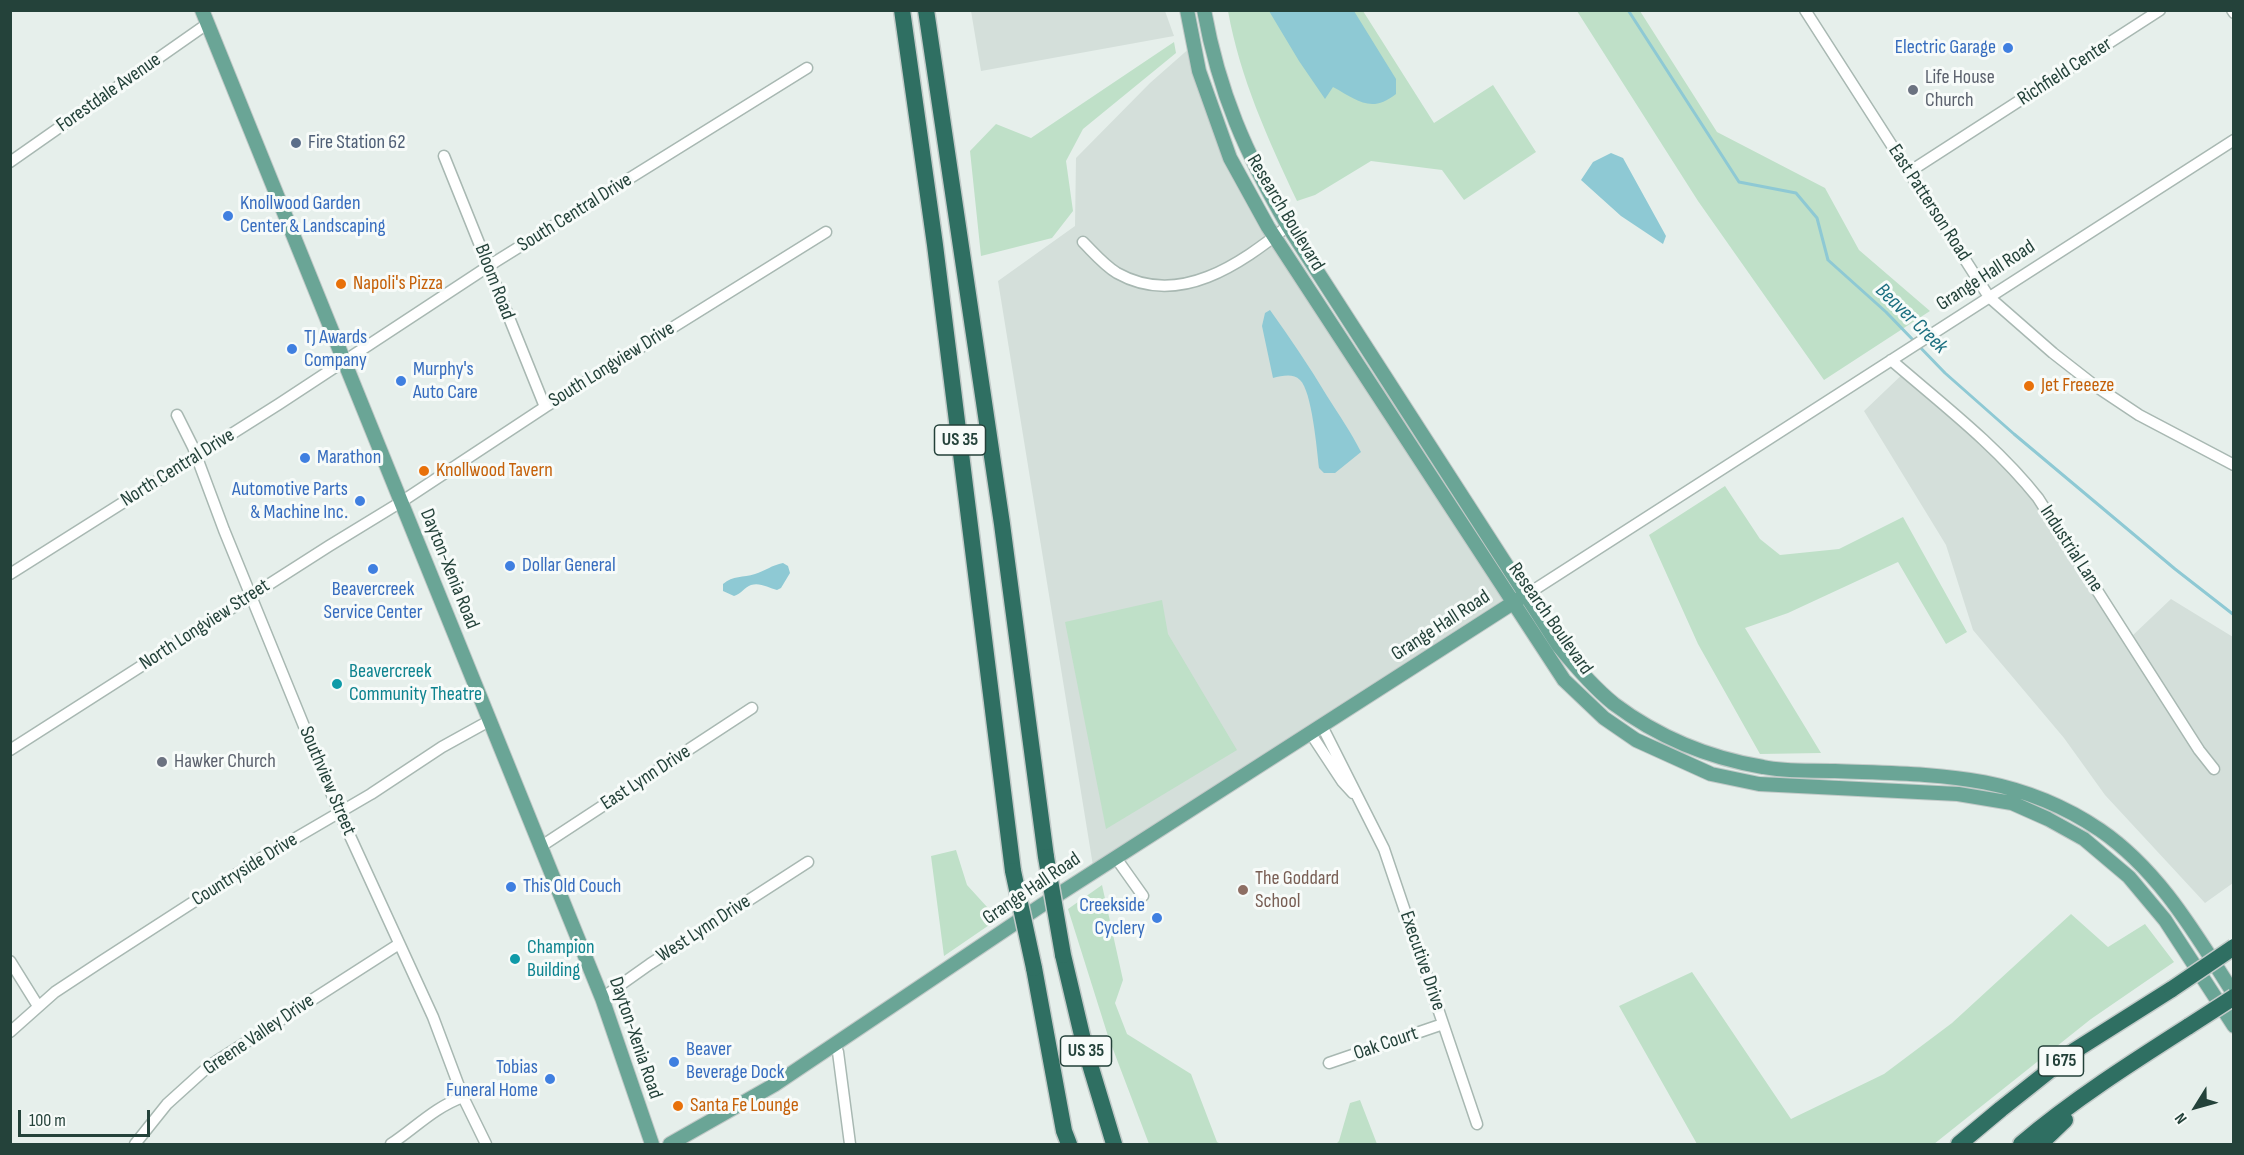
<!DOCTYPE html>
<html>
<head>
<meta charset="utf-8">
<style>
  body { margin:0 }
  #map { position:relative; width:2244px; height:1155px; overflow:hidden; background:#e6efeb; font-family:"Sofia Sans Condensed",sans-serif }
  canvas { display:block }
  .frame { position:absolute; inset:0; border:12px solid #24423a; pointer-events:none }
  .north { position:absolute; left:2166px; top:1077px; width:60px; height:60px; -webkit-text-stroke:4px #f7fbf9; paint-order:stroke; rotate:233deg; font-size:16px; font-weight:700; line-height:24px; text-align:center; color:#24423a }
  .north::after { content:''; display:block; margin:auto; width:21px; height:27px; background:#24423a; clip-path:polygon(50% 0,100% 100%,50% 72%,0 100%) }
  .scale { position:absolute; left:18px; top:1110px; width:132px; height:27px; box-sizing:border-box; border:3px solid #24423a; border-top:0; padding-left:8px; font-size:18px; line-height:21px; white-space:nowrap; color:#24423a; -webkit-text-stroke:4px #f7fbf9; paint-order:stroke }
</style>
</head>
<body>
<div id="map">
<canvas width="2244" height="1155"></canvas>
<div class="frame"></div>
<div class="north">N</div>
<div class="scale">100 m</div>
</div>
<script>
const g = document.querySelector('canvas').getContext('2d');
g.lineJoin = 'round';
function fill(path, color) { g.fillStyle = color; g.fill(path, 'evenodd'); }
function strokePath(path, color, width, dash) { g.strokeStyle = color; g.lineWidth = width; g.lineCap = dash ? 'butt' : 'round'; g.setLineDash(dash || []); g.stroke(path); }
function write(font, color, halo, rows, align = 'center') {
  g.font = font + ' "Sofia Sans Condensed",sans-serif'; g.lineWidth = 6; g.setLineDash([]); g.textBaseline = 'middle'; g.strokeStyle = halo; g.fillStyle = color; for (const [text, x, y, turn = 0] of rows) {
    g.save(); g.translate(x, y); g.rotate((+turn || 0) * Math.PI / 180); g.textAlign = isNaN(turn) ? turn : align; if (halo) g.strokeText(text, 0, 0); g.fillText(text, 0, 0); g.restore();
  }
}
fill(new Path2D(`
  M971 11H1165L1174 36 981 71Z
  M1192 46 1230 158 1513 603 1094 872 998 281 1075 226 1076 158 1150 83Z
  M1909 368 2022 469 2132 636 2171 599 2233 637V883L2205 903 2105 795 2064 738 1973 630 1946 545 1864 411Z`), '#d4dfda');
fill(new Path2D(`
  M1228 11H1363L1434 123 1493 85 1536 152 1464 200 1442 170 1371 161 1315 195 1297 201C1268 139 1240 78 1228 11Z
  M1577 11H1640L1717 132 1825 188 1859 250 1930 311 1824 380 1698 201Z
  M1174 42 1176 53 1083 129 1066 161 1073 211 1052 238 981 256 970 151 996 124 1031 138Z
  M1725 486 1760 539 1780 555 1839 549 1903 517 1967 632 1946 644 1898 562 1788 613 1745 628 1821 753 1760 754 1698 644 1649 535Z
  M1162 600 1168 634 1237 750 1106 829 1065 622Z
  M956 850 967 885 998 919 944 956 931 856Z
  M1102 885 1123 980 1115 1003 1127 1034 1191 1074 1217 1142 1221 1144H1149L1108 1036 1068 909Z
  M2071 914 2108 947 2145 924 2174 962 2091 1019 1934 1144H1697L1619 1006 1692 972 1791 1119 1884 1074 1952 1023Z
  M1360 1100 1377 1144H1336L1339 1141 1350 1103Z`), '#bfe0c8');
fill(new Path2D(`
  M1269 11H1354L1396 79V94C1371 114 1357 100 1333 87L1325 99 1299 61Z
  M1611 153 1623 158 1666 236 1663 244 1621 216 1581 180 1593 162Z
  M1270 310C1290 338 1309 366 1327 396 1339 415 1351 432 1361 452L1335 473H1324L1319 468C1317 450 1312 391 1300 380 1293 373 1282 376 1273 378L1262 326 1265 313Z
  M783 563 788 566 790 573 781 588 777 590C769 588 760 582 751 585 745 587 741 594 734 596L723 591V584C733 575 743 578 755 574 765 571 772 565 783 563Z`), '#8ec9d4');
strokePath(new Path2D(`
  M1628 10 1739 182 1796 193 1817 218 1828 260 1886 312 1945 373 2014 434 2175 569 2234 615`), '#8ec9d4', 3);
const minor = new Path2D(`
  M1805 10 1989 297 2053 353 2094 385 2139 415 2234 465
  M2232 10 2234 13
  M444 156 545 407
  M10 162 207 24
  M1909 172 2160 10
  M1083 242C1094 253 1104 265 1117 273 1179 308 1240 264 1288 226
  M1891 360C1942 404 1997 446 2038 498L2199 750 2214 769
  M177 415 193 447 224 530 339 812 433 1017 463 1097 486 1144
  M10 574 279 404 495 262 807 68
  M1526 595 2234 140
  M1322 726 1384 849 1477 1124
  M1311 734 1342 781 1353 793
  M10 750 329 546 401 502 545 407 826 232
  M540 847 752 708
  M1116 858 1143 896
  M10 961 38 1006
  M602 998 650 964 808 862
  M10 1032 55 992 102 961 263 857 371 794 442 747 489 721
  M835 1046 838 1052 850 1144
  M1329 1063 1443 1024
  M135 1144 167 1104 209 1066 399 944
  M391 1144C415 1128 435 1107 463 1097`);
const major = new Path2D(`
  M202 10 602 998 652 1144
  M1187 10 1199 71 1230 158 1268 227 1564 680 1604 718 1636 740 1711 774 1759 784 1958 794 2012 803 2048 819 2084 839 2129 877 2165 920 2234 1026
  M1204 10C1219 93 1246 154 1288 226L1558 645C1575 666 1593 687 1614 704 1658 737 1709 758 1763 767 1786 772 1812 770 1835 771 1934 775 2014 772 2100 830 2160 871 2196 935 2234 994
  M670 1144 774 1085 1042 905 1519 599`);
const highway = new Path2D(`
  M902 10 935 245 1013 871
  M926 10 1002 524 1046 857
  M1063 955 1085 1048 1114 1144
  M1034 968 1064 1131 1069 1144
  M1959 1144 2001 1109 2074 1051 2172 989
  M2021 1144C2073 1100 2131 1063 2189 1026
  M2040 1144 2065 1120`);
strokePath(minor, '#a8b8b2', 13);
strokePath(major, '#c2cac8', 16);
strokePath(highway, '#c2cac8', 19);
strokePath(minor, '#fff', 10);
strokePath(major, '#6aa596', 14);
strokePath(highway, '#2f6f62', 16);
const highwayBridge = new Path2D(`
  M1046 857 1063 955
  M1013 871 1034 968
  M2172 989 2234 947
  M2189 1026 2234 997`);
strokePath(highwayBridge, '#c2cac8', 19, []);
strokePath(highwayBridge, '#2f6f62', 16);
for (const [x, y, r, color] of [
  [2008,48,6,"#3f7fe0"],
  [1913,90,6,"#6b7280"],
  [296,143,6,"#5c6f8a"],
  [228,216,6,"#3f7fe0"],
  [341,284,6,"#e8710a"],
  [292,349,6,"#3f7fe0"],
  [401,381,6,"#3f7fe0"],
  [2029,386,6,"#e8710a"],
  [305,458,6,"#3f7fe0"],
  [424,471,6,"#e8710a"],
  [360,501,6,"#3f7fe0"],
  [510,566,6,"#3f7fe0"],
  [373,569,6,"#3f7fe0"],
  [337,684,6,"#0f9aa8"],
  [162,762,6,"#6b7280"],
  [511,887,6,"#3f7fe0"],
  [1243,890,6,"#8d6e63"],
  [1157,918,6,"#3f7fe0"],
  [515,959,6,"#0f9aa8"],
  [674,1062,6,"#3f7fe0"],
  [550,1079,6,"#3f7fe0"],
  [678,1106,6,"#e8710a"]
]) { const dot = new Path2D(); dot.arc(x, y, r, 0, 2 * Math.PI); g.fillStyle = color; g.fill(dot); strokePath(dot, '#f7fbf9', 2); }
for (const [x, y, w] of [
  [960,440,51],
  [1086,1051,51],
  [2061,1061,45]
]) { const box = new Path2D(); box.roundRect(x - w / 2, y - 15, w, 30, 4.5); g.fillStyle = '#f7fbf9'; g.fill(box); strokePath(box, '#24423a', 1.5); }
write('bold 18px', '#24423a', null, [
  ["US 35",960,440],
  ["US 35",1086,1051],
  ["I 675",2061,1061]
]);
write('20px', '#366cbe', '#f7fbf9', [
  ["Electric Garage",1996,48,"right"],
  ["Knollwood Garden",240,204],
  ["Center & Landscaping",240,227],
  ["TJ Awards",304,338],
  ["Company",304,361],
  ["Murphy's",413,370],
  ["Auto Care",413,393],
  ["Marathon",317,458],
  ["Automotive Parts",348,490,"right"],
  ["& Machine Inc.",348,513,"right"],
  ["Dollar General",522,566],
  ["Beavercreek",373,590,"center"],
  ["Service Center",373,613,"center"],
  ["This Old Couch",523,887],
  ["Creekside",1145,906,"right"],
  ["Cyclery",1145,929,"right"],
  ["Beaver",686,1050],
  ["Beverage Dock",686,1073],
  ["Tobias",538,1068,"right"],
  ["Funeral Home",538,1091,"right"]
], 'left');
write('20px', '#24423a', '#f7fbf9', [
  ["Richfield Center",2065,72,-33],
  ["Forestdale Avenue",109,93,-35],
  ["East Patterson Road",1929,203,57],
  ["South Central Drive",575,213,-32],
  ["Research Boulevard",1285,213,59],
  ["Grange Hall Road",1986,276,-33],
  ["Bloom Road",494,282,69],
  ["South Longview Drive",612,365,-32],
  ["North Central Drive",178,468,-32],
  ["Industrial Lane",2071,549,57],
  ["Dayton-Xenia Road",449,569,68],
  ["Research Boulevard",1550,619,55],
  ["North Longview Street",205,625,-33],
  ["Grange Hall Road",1441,626,-33],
  ["East Lynn Drive",646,778,-33],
  ["Southview Street",327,781,67],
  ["Countryside Drive",245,870,-32],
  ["Grange Hall Road",1032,889,-34],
  ["West Lynn Drive",704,929,-33],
  ["Executive Drive",1422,961,71],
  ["Greene Valley Drive",259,1035,-34],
  ["Dayton-Xenia Road",635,1038,71],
  ["Oak Court",1386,1044,-19]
]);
write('20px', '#5b616d', '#f7fbf9', [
  ["Life House",1925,78],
  ["Church",1925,101],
  ["Hawker Church",174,762]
], 'left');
write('20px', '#4e5e75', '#f7fbf9', [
  ["Fire Station 62",308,143]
], 'left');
write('20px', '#c56008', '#f7fbf9', [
  ["Napoli's Pizza",353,284],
  ["Jet Freeeze",2041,386],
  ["Knollwood Tavern",436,471],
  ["Santa Fe Lounge",690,1106]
], 'left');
write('20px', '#0d838f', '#f7fbf9', [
  ["Beavercreek",349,672],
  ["Community Theatre",349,695],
  ["Champion",527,948],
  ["Building",527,971]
], 'left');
write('20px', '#785e54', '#f7fbf9', [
  ["The Goddard",1255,879],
  ["School",1255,902]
], 'left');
write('italic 21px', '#1c6f80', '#f7fbf9', [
  ["Beaver Creek",1911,319,44]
]);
</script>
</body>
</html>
